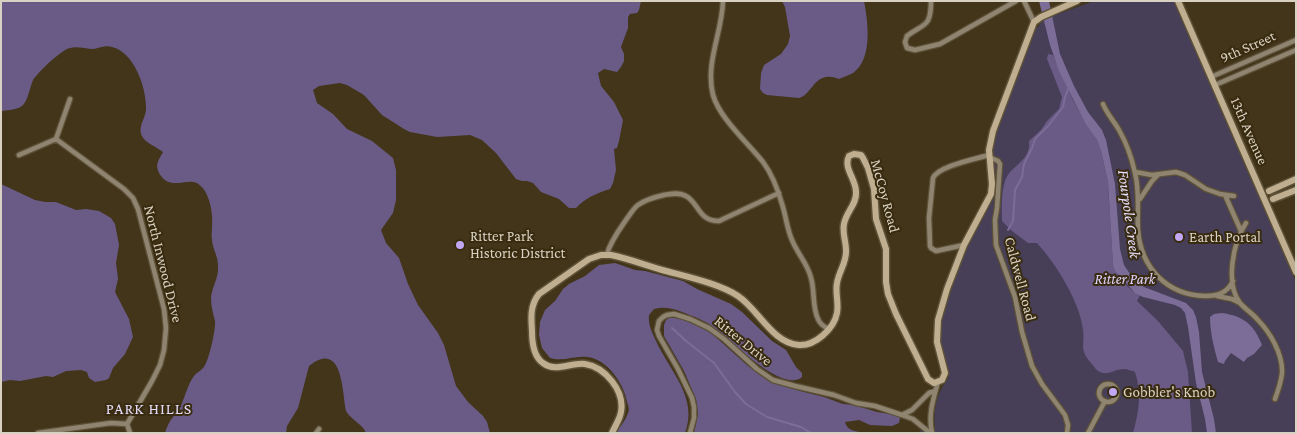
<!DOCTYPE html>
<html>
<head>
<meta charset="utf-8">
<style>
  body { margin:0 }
  #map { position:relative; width:1297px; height:434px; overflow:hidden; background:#42351a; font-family:"Crimson Pro",serif }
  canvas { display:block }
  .frame { position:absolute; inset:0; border:2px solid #d9d1c2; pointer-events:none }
</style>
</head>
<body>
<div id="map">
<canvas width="1297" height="434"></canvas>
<div class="frame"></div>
</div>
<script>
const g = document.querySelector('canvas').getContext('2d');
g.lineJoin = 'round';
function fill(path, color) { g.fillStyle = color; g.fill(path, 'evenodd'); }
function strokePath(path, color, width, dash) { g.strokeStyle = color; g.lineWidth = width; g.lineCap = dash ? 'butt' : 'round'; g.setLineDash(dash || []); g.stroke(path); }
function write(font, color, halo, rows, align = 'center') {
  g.font = font + ' "Crimson Pro",serif'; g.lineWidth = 4; g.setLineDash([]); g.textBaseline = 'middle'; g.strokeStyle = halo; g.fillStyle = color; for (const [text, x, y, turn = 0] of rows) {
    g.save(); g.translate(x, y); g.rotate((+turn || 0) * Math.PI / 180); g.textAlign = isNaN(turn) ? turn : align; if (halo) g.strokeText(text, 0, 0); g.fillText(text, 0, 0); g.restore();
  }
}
fill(new Path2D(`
  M1094 1H1174L1253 184H1255L1268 216V217L1296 282V433H919L920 431 935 427C933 414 936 397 943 386 945 382 948 381 949 375L940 341 939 325 944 306 967 244 975 229 990 204 995 191 993 166 992 148 994 137 1035 27H1038L1042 21 1044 19Z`), '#473e58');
fill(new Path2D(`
  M1 1H641L639 10 637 13 630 14 628 17V28L621 47 624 54V61L621 67 617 72 604 69 598 73 601 86 614 102 623 120 619 141 617 148 614 149 616 170 613 183 610 189C597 193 585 198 576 208H569L559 199 541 192 533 183 527 181H522L516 179 496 153 482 140 470 135 437 137 410 132 404 129 382 115 364 95 347 85 340 83 319 86 313 90 317 103 333 114 347 129 372 141 393 158 396 170V200L393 213 381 230 386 243 399 258 408 284 418 305 438 333 444 345 456 386 468 402 483 416 487 422 490 433H366C364 425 351 420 346 411 342 392 343 339 309 366L298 408 287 426 286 433H165C169 418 177 415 182 403 186 394 188 384 194 376 197 372 203 370 205 365 209 359 216 329 215 321 213 313 211 306 211 298 213 282 221 277 217 258 215 251 212 245 212 239 211 236 212 232 212 228 213 215 211 202 205 191 203 188 200 185 197 183 185 178 172 190 161 176 154 166 158 161 163 152 157 147 145 143 142 136 137 126 147 117 146 107 146 87 134 52 112 47 106 45 100 48 93 49 86 49 78 46 70 48 61 50 38 72 33 80 30 87 28 100 23 105 18 110 8 110 1 111Z
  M782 1H864C868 22 873 59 853 73 849 75 844 77 839 79 815 69 813 94 799 98L767 95 763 93 760 89 761 73 764 65 781 54 788 44 790 36 785 7Z
  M1048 54 1053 55 1072 98 1086 125 1097 140 1101 151 1108 182 1113 265C1117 277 1129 290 1140 295L1137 301 1158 321 1183 351 1188 372 1192 433H1133C1139 411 1142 394 1135 372 1132 371 1127 369 1124 369 1114 369 1108 377 1098 371 1095 369 1093 365 1091 363 1079 349 1085 346 1083 330 1080 302 1056 264 1037 243H1028L1012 231 1002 221C1002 209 1001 193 1005 181 1011 164 1031 162 1029 141L1041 130 1047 121 1059 109 1062 97 1047 59Z
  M1 184 35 200 45 202H56L76 210 86 209 99 211 111 218 115 224 119 245 116 263 118 279 115 292 129 319 133 337 125 354 113 368 109 378 106 380 95 382 89 378 87 372 81 370 66 371 53 377 46 376 20 381 10 380 1 382Z
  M615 263 635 270 645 271 683 281 697 289 731 304 742 312 772 341 786 350 796 367 802 373V377C787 390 753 360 741 351 738 349 734 347 732 345 724 338 717 330 709 324 704 321 700 319 695 317 680 312 670 305 654 309L649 315C648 325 652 332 656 341 669 370 699 398 685 433H615C620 427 626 420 628 413 630 410 628 405 627 402 624 384 608 360 588 357 574 355 564 362 550 358L542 348 539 335 540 322 545 310 555 301 563 289 569 284 585 276 599 265Z
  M669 318H675L688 321 709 331 748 366 770 381 800 391 824 397 843 404 854 405 877 412 897 415 900 418 899 423 892 426 870 425 859 420 845 422C847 431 856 431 864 433H694L698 414 696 399 684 371 664 336V325L666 320Z`), '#6a5b86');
fill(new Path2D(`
  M1039 1H1049L1060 54 1074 86 1088 112 1102 130 1106 140 1115 184 1120 249 1124 265 1130 274 1144 287 1186 303 1193 310 1196 317 1199 332 1202 372 1214 419 1216 433H1207L1205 419 1196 383 1188 327 1185 313 1181 308 1175 305 1143 297 1135 293 1115 271 1113 265 1108 182 1101 151 1097 140 1086 125 1059 71 1050 45Z
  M1222 313C1243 316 1254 324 1262 345L1254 354 1247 358 1244 362 1231 353 1225 361 1224 364 1218 362C1214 348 1210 332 1210 317L1214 314Z`), '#7b6c98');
strokePath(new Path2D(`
  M1008 230 1013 221 1015 190 1022 177 1024 164 1032 148 1035 139 1048 126 1063 107 1065 97 1069 87
  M672 328 686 341 714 363 735 392 746 404 767 417 801 427 811 433`), '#7b6c98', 2);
const street = new Path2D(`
  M723 1C722 33 705 63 713 95 720 119 748 143 763 162 772 174 778 190 782 204 786 216 787 229 792 240 797 253 808 264 811 278 815 291 812 307 818 319 820 324 824 327 829 329
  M931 1C931 28 924 23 907 36L905 42 907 48 915 50 940 44 1016 1
  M1024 1 1034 22
  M1211 77 1296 40
  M1215 85 1296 50
  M1103 104C1107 114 1114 121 1119 130 1127 144 1132 159 1135 173 1140 192 1137 211 1138 230 1141 268 1167 295 1205 296 1218 296 1227 293 1233 281
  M56 139 124 189 133 198 138 209 164 309 166 328 164 350 160 365 152 381 127 424
  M19 155 56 139 70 99
  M989 157 998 161 1000 164 997 208 995 220 996 245 1015 297 1022 332 1032 366 1042 384 1065 415 1068 425 1067 433
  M1135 172 1152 175 1176 172 1185 175 1206 189 1220 194 1234 196
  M1225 195 1241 231
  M1140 199 1152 181 1158 175
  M1246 223C1233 242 1225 284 1240 303 1245 309 1252 313 1257 319 1270 332 1283 354 1282 373 1281 382 1278 391 1275 399
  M964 245 936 251 931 248 930 246 929 218 933 178C938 166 976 159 989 155
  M607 254C611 240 620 229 628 217 631 213 634 208 638 205 645 200 655 197 664 195 671 194 679 192 686 196 699 203 698 221 719 221L779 193
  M1217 296 1232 299 1240 303
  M1099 393a9 9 0 1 1 18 0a9 9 0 1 1-18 0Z
  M902 415 912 410 929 393 935 391
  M127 424 130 433
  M38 433 111 423 127 424
  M316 433 319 429
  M690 433 694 418V407L692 398 678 369 659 336 657 330 659 321 663 317 667 315 674 314 690 319 709 328 724 339 757 369 773 380 795 386 834 395 856 403 875 406 902 415 913 419 930 433
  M932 433C928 415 933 400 938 382
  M1088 433 1105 401`);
const secondary = new Path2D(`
  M1178 1 1296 272
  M1269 191 1296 179
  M1273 199 1296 190
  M612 433C615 426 620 419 621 412 625 391 605 367 585 364 571 362 556 373 543 363 534 357 532 342 532 331 531 318 530 305 539 294L589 259 601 255H611C630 259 648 266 666 271 688 277 720 284 738 296 758 309 772 343 799 345 815 346 834 329 837 313 839 303 835 293 837 283 839 271 847 262 846 250 846 241 842 233 844 224 846 212 857 204 856 192 856 179 843 168 849 156L854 154 861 155 863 158 868 168 874 189 876 219 886 249V282L888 294 896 314 928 379 934 383 942 380 945 373 937 342 938 320 947 289 964 245 991 194 992 184 989 150 993 131 1034 22 1041 17 1077 1`);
strokePath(street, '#5d5138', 7);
strokePath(secondary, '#5d5138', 9);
strokePath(street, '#8e8470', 4.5);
strokePath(secondary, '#bfaf90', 6);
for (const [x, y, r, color] of [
  [1179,237,5,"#c2a8f3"],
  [460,245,5,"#c2a8f3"],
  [1113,392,5,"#c2a8f3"]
]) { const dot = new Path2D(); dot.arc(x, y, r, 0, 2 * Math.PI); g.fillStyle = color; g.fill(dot); strokePath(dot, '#382b0f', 2); }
write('15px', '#d9d1c2', '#382b0f', [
  ["9th Street",1248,47,-24],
  ["13th Avenue",1249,131,66],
  ["McCoy Road",885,196,75],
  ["North Inwood Drive",163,264,76],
  ["Caldwell Road",1020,279,75],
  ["Ritter Drive",743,341,39]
]);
write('15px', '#d9d1c2', '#382b0f', [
  ["Ritter Park",470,236],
  ["Historic District",470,253],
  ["Earth Portal",1189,237],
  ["Gobbler's Knob",1123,392]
], 'left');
write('italic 15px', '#e0d3fd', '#382b0f', [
  ["Ritter Park",1125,279]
]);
write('italic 16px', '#e7dffb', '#382b0f', [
  ["Fourpole Creek",1129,214,82]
]);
g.letterSpacing = '1px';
write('16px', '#e2d9f6', '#382b0f', [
  ["PARK HILLS",149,409]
]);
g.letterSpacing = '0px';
</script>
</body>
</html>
